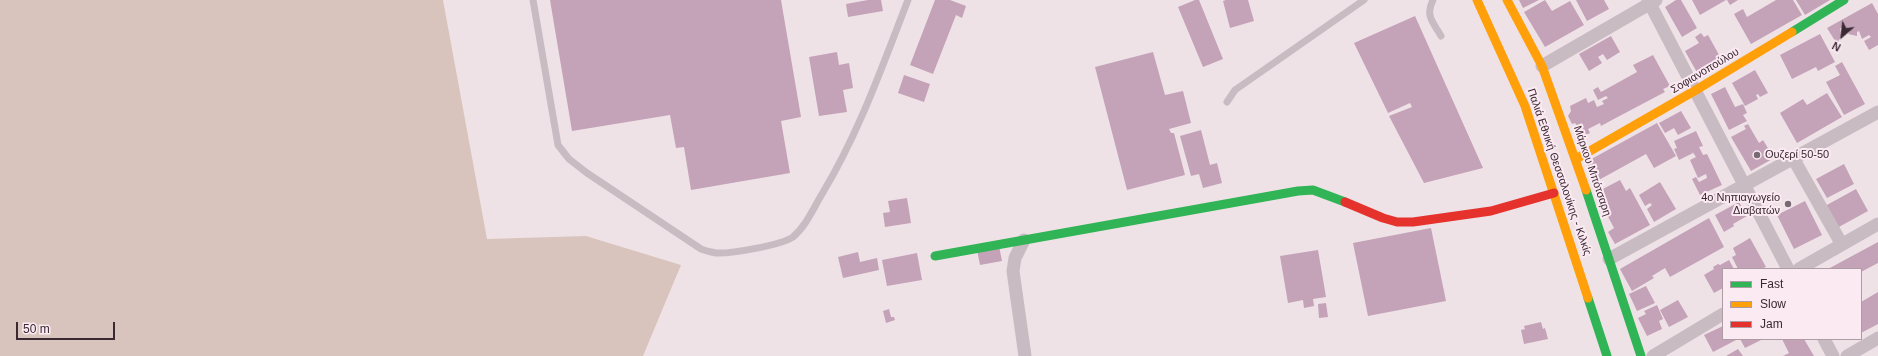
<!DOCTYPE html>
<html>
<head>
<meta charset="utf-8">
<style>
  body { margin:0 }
  #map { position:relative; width:1878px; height:356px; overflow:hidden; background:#efe2e7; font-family:Arial,sans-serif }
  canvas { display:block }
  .legend { position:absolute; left:1722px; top:268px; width:140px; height:72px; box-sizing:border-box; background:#fbeaf1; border:1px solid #ae9ca5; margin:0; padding:5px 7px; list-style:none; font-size:12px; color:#3a2833 }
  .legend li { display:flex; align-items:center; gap:8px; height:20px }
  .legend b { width:20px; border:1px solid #ae9ca5 }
  .north { position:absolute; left:1822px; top:16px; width:40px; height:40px; -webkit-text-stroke:3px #fbeaf1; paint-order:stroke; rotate:208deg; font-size:11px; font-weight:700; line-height:16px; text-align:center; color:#3a2833 }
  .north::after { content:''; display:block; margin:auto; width:14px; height:18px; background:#3a2833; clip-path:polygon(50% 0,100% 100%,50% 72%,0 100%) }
  .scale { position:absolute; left:16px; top:322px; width:99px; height:18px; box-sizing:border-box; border:2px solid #3a2833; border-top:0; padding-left:5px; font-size:12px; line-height:14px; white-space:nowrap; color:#3a2833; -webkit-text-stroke:3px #fbeaf1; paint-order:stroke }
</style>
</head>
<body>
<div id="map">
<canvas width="1878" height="356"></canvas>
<ul class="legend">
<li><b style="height:5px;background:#30b455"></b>Fast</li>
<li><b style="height:5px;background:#ff9f0a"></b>Slow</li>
<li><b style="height:5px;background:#e5322d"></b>Jam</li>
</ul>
<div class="north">N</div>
<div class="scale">50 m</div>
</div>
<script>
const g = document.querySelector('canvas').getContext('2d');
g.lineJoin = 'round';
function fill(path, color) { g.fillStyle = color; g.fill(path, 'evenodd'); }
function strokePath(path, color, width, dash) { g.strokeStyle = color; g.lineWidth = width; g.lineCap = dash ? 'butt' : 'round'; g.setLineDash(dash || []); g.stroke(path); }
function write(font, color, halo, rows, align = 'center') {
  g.font = font + ' Arial,sans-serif'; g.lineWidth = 4; g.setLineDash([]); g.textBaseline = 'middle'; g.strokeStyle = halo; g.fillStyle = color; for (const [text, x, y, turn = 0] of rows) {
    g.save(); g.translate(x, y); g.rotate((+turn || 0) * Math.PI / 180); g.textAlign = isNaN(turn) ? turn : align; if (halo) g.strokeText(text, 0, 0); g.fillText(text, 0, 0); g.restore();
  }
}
fill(new Path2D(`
  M0 0H443L487 239 586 236 681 265 643 356H0Z`), '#d8c4bd');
fill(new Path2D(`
  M550 0H781L801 117 781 121 790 173 691 190 684 147 676 148 670 115 572 131Z
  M868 0H881L883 11 848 17 846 4Z
  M935 0H950L966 6 962 18 956 15 933 74 910 65Z
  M1195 0H1199L1223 59 1203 67 1178 7Z
  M1226 0H1248L1254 21 1230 28 1223 1Z
  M1519 0H1539L1523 8Z
  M1545 0 1552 11 1570 1 1584 25 1545 47 1524 12Z
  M1576 0H1604L1609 9 1587 21Z
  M1676 0H1681L1697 28 1682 37 1665 7Z
  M1692 0H1726L1700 15Z
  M1727 0H1738L1730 5Z
  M1776 0H1793L1802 15 1751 44 1734 14 1743 9 1747 17Z
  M1796 0H1830L1805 15Z
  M1872 3 1878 14V45L1869 50 1864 41 1871 37 1869 35 1862 39 1859 31 1857 32V36L1848 34 1850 31 1840 28 1841 36 1837 44 1827 28Z
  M1415 16 1483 168 1424 183 1389 116 1412 107 1410 103 1388 113 1354 43Z
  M1701 33 1704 37 1708 35 1723 62 1716 65 1718 68 1699 76 1685 51 1699 43 1695 37Z
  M1820 34 1835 62 1818 71 1816 67 1792 79 1780 55Z
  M1611 36 1620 52 1607 60 1603 54 1598 57 1602 63 1589 71 1579 54Z
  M837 52 839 65 849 63 853 88 843 90 847 112 819 116 809 57Z
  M1153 52 1165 95 1183 91 1191 123 1169 129 1171 133H1174L1185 175 1127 190 1095 67Z
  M1653 55 1670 86 1663 89 1665 92 1612 120 1601 126 1600 123 1588 129 1590 133 1579 138 1574 128 1577 126 1575 123 1572 124 1568 116 1571 111 1570 106 1586 98 1588 103 1594 100 1597 107 1604 104 1602 101 1608 98 1606 96 1598 100 1593 90 1598 87 1601 92 1637 72 1633 65Z
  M1842 62 1865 104 1844 115 1826 82 1840 75 1835 66Z
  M1755 70 1768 93 1760 97 1758 94 1756 95 1758 99 1745 106 1732 83Z
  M904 75 930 84 924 102 898 93Z
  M1725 87 1735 107 1743 104 1747 113 1743 115 1747 121 1729 130 1711 94Z
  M1827 93 1842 117 1797 143 1780 113 1803 99 1807 105Z
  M1681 111 1691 128 1678 135 1674 128 1665 133 1659 123Z
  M1657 123 1676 156 1654 168 1646 154 1597 181 1586 162Z
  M1748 124 1759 143 1763 140 1774 158 1751 171 1731 137 1746 129 1744 126Z
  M1201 130 1210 165 1217 163 1222 183 1203 188 1199 174 1191 176 1180 136Z
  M1696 131 1703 146 1699 147 1703 155 1707 154 1722 185 1700 195 1692 179 1696 177 1699 182 1707 178 1706 174 1698 178 1690 160 1696 157 1692 151 1693 153 1679 160 1674 149 1677 148 1674 141Z
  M1844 164 1854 184 1827 198 1816 179Z
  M1620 180 1626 191 1630 188 1650 225 1615 244 1608 232 1614 228 1597 196 1600 194 1599 191Z
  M1660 182 1676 209 1654 222 1647 209 1652 205 1650 203 1645 206 1639 195Z
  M1856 189 1868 211 1837 228 1825 206Z
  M907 198 911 223 885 227 883 213 890 212 888 201Z
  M1805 201 1822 235 1794 249 1777 215Z
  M1739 202 1747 216 1733 224 1734 226 1724 232 1715 215Z
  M1709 218 1724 247 1670 277 1665 268 1652 276 1654 278 1632 291 1620 269Z
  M1431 228 1446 301 1368 316 1353 243Z
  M1750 238 1766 267 1761 269H1738L1732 257 1736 255 1733 248Z
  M1878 242V263L1861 272V269H1828Z
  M999 246 1002 261 980 265 977 250Z
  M1318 250 1326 297 1313 299 1314 306 1304 308 1303 300 1288 303 1280 256Z
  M858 252 860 262 877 258 879 270 843 278 838 257Z
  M917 253 922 280 887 286 882 260Z
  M1729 260 1734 269H1723V288L1714 293 1704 275 1714 269 1713 267 1718 264 1720 265Z
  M1646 286 1655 303 1637 311 1629 294Z
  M1878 292V324L1861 333V302Z
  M1678 300 1688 317 1669 327 1660 310Z
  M1326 303 1328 317 1319 318 1318 304Z
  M1657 305 1663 319 1659 321 1662 329 1647 336 1638 318 1646 314 1644 311Z
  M889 309 891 317H894L895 320 886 323 883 311Z
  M1541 322 1543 329 1545 328 1548 339 1524 344 1521 330 1525 329 1524 326Z
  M1723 326V339H1738L1713 352 1704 335Z
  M1740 339H1763L1745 348Z
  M1782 339H1804L1814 356H1783L1789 353Z
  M1738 349 1743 356H1726Z`), '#c4a2b8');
strokePath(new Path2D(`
  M533 0 558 145 569 159 587 173 701 249C706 251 711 252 716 253 730 254 782 245 793 237 806 226 813 209 822 194 859 133 882 67 908 0
  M1433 0C1425 16 1433 22 1441 36
  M1227 102 1235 90 1364 0`), '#c8bbc1', 7);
strokePath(new Path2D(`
  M1648 0 1788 269
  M1542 66 1656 0
  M1793 158 1841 243
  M1024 240 1015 258 1013 271 1025 356
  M1609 259 1878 112
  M1799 269 1878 224
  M1824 339 1833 356
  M1653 356 1723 314
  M1847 356 1878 338`), '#c8bbc1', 13);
strokePath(new Path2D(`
  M1792 32 1844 0
  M1586 190 1641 356
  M935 256 1298 191 1313 190 1345 202
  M1588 298 1607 356`), '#30b455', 9);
strokePath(new Path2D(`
  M1477 0 1525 106 1588 298
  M1507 0 1542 66 1586 190
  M1576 159 1696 90 1792 32`), '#ff9f0a', 9);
strokePath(new Path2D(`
  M1345 202 1383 218 1397 222H1413L1491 211 1554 193`), '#e5322d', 9);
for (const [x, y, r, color] of [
  [1757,155,4,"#796972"],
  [1788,204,4,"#796972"]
]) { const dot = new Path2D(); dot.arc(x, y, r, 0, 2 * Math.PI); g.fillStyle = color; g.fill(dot); strokePath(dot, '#fbeaf1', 1.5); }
write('11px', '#3a2833', '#fbeaf1', [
  ["Σοφιανοπούλου",1705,71,-31],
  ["Μάρκου Μπότσαρη",1592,171,71],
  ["Παλιά Εθνική Θεσσαλονίκης - Κιλκίς",1559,172,71]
]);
write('11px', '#3a2833', '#fbeaf1', [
  ["Ουζερί 50-50",1765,155],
  ["4ο Νηπιαγωγείο",1780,198,"right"],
  ["Διαβατών",1780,211,"right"]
], 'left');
</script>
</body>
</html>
